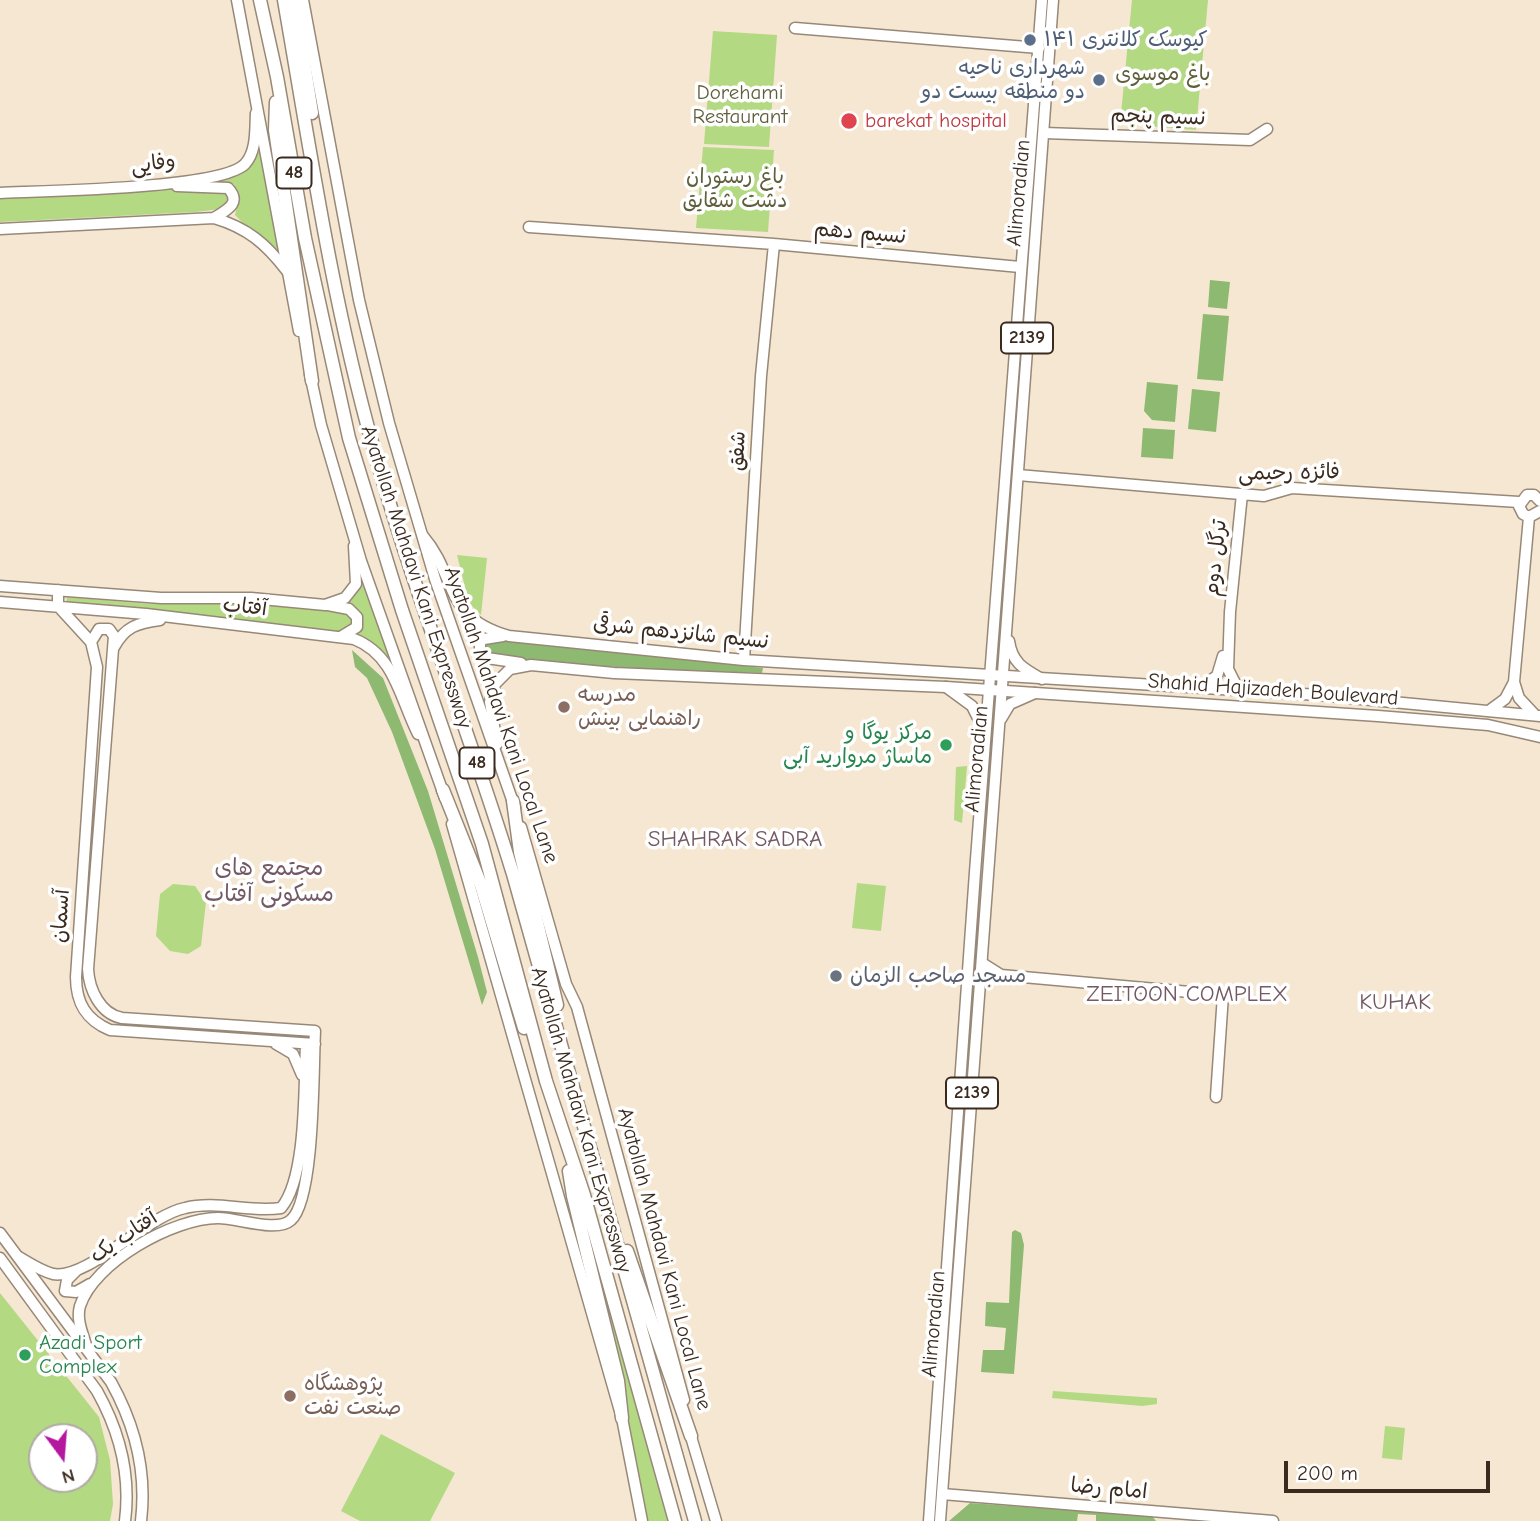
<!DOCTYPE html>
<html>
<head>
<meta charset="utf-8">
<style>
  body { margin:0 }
  #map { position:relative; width:1540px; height:1521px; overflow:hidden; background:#f6e7d2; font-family:"Comic Neue",sans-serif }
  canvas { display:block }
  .north { position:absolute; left:28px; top:1423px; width:70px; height:70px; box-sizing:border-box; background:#fff; border:2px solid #b1aaa5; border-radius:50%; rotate:164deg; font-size:19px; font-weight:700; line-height:28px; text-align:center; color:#3b2a1e }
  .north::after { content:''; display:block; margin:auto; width:24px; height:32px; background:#b5179e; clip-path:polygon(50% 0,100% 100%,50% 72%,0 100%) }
  .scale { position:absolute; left:1284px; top:1461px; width:206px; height:32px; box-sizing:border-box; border:4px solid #3b2a1e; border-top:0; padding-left:9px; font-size:21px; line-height:24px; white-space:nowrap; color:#3b2a1e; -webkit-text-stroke:5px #fff; paint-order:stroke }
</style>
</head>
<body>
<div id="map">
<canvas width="1540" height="1521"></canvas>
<div class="north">N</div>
<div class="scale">200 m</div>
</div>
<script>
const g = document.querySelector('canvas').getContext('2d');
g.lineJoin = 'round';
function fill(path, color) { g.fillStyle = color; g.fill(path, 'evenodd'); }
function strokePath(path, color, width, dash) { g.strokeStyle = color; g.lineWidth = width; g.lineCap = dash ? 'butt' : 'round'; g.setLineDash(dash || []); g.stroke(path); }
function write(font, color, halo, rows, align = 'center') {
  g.font = font + ' "Comic Neue","Playpen Sans Arabic",sans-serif'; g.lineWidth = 7; g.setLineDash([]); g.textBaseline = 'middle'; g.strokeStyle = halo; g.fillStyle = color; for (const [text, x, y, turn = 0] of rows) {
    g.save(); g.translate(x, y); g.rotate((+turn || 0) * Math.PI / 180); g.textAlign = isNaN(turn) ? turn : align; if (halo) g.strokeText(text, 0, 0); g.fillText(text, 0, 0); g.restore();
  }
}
fill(new Path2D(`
  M1045 0H1049L1001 651H998Z
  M1132 0H1208L1196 130 1120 124Z
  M713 31 777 35 769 147 704 144Z
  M257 133 282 262 235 215 239 198 234 184 198 180C243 178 245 177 257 133Z
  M703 147 774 150 768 232 696 228Z
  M181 188 226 191 229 202 220 209 196 212 0 222V197Z
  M457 555 487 558 481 615 469 603Z
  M356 560 395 669 396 676 353 636 360 629 362 619 339 604 346 601Z
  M67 597 150 604 238 600 348 612 355 622 343 633 223 622 153 609 66 602Z
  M967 766 962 823 954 820 956 767Z
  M857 883 886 886 881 931 852 928Z
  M173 884 195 886 206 902 201 946 188 954 170 951 156 936 160 894Z
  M588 1235 668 1521H647Z
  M0 1293 99 1417 110 1460 113 1504 110 1521H0ZM42 1437H84V1479H42Z
  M1053 1391 1157 1398V1404L1142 1406 1052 1398Z
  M1385 1426 1405 1428 1402 1460 1382 1458Z
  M381 1434 455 1473 430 1521H360L341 1511Z`), '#b3d983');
fill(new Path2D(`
  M1210 280 1230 282 1227 309 1208 307Z
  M1203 314 1229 316 1223 381 1197 379Z
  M1147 382 1178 385 1175 422 1152 420 1144 411Z
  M1192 389 1220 392 1216 432 1188 429Z
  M1143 428 1175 430 1173 459 1141 457Z
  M507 640 763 668 762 673C670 670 579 667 487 655L485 645 492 641Z
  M352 650 383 678 428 791 478 957 487 992 482 1005 435 849 392 732 367 678 355 667Z
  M1015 1230 1021 1233 1024 1245 1014 1374 981 1372 983 1350H1004L1006 1328 985 1326 986 1302 1009 1303 1012 1232Z
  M970 1503 1152 1516 1156 1521H1096V1515L1078 1514 1077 1521H949Z`), '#8eb971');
const secondary = new Path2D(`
  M795 28 1039 48
  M1044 133 1250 140 1267 129
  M177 186 228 188C242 203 227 210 214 218
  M0 193C42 191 221 189 245 164 257 151 255 129 256 113
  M529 227 774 244 1020 267
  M0 229 214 218C248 228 266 244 287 271
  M1018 475 1264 496 1292 488 1519 502
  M1242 494 1230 612 1228 669 1235 683 1245 690
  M1540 501 1534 495H1527L1519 506 1523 514 1529 517 1540 511
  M423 536C458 577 442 617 509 636L744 660 1319 695 1540 716
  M0 586 161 598H251L325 605 345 598 356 584 354 546
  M58 590V606L91 642 97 667 76 977C76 1003 86 1020 110 1030L315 1044
  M0 602 146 614 354 639C395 655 400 699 418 734
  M328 605 349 609 357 617V627L342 636
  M503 636 484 639 480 642V653L487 658 521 663
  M114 647C125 627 137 623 160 620
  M744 660 761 376 774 244
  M1514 682 1519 698 1534 714
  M1202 686 1217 676 1223 656
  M1490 710 1505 699 1514 682 1529 517
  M497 744 490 702 495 684 510 669 531 665 614 673 946 687 1378 716 1488 725 1540 737
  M982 963 1001 975 1223 995 1216 1097
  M276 1044 293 1054 302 1075
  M281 1208C307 1178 304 1085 306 1044
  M19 1257C29 1263 41 1271 53 1274 88 1280 146 1216 185 1208 217 1200 250 1213 281 1208
  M77 1270 67 1280 65 1291 76 1292 90 1284
  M87 1348C83 1334 76 1320 80 1306 94 1262 174 1218 218 1218 238 1218 277 1233 291 1220 315 1199 313 1067 315 1031L122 1018C100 1014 89 989 88 969L114 636 109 629H99L91 642
  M942 1494 1273 1521`);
const primary = new Path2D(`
  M237 0 299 331
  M303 0 359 300 389 423 435 579 515 808
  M310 374 321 425 361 561 445 798
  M1009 641C1012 663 1024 669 1042 679
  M946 687 972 706 984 730
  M1001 719 1010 704 1035 693
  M452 824 622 1418 642 1521
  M521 827 566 984 577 1007 684 1400
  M0 1233 111 1382C135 1425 147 1471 141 1521
  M0 1258 97 1391C120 1432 131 1474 125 1521
  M689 1430 716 1521
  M929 1521 975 872 1042 0
  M940 1521 1053 0`);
const highway = new Path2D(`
  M260 0 277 77 305 238 349 438 402 610 482 844 546 1081 584 1195 675 1521
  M284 0C310 149 332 300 373 446 413 591 469 730 513 874L695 1521
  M294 0 312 113
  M276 102 275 130 312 381
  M443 790 481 885 524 1028
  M513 801 520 852 557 1005
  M569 1171 573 1196 618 1381 622 1418
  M627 1251 691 1436`);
strokePath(secondary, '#988878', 13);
strokePath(primary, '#988878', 13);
strokePath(highway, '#988878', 15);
strokePath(secondary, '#fff', 10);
strokePath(primary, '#fff', 10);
strokePath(highway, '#fff', 12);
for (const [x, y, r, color] of [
  [1030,40,7,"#5c6f8a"],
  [1099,80,7,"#5c6f8a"],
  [849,121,9,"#e0444e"],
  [564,707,7,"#8d6e63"],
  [946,745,7,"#2e9e5b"],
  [836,976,7,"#6b7280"],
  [25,1355,7,"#2e9e5b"],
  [290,1396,7,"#8d6e63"]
]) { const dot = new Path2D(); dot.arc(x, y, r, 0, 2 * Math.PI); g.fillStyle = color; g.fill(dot); strokePath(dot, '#fff', 2.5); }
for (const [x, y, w] of [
  [294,173,35],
  [1027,338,52],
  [477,763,35],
  [972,1093,52]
]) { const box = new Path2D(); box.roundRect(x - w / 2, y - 15.5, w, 31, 5); g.fillStyle = '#fff'; g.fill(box); strokePath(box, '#3b2a1e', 2); }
write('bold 19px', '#3b2a1e', null, [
  ["48",294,173],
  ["2139",1027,338],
  ["48",477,763],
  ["2139",972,1093]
]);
write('21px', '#4e5e75', '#fff', [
  ["کیوسک کلانتری ۱۴۱",1044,40],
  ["شهرداری ناحیه",1085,68,"right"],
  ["دو منطقه بیست دو",1085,92,"right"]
], 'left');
write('21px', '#5f5f3c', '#fff', [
  ["باغ موسوی",1163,74],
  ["Dorehami",740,93],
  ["Restaurant",740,117],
  ["باغ رستوران",735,177],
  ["دشت شقایق",735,201]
]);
write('21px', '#3b2a1e', '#fff', [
  ["نسیم پنجم",1158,117,2],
  ["وفایی",153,164,-8],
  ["Alimoradian",1019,193,-85],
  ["نسیم دهم",860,233,5],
  ["شفق",738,451,-87],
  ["فائزه رحیمی",1289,473,-1],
  ["ترگل دوم",1216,558,-84],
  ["Ayatollah Mahdavi Kani Expressway",416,577,72],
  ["آفتاب",245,607,6],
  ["نسیم شانزدهم شرقی",681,633,6],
  ["Shahid Hajizadeh Boulevard",1273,690,4],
  ["Ayatollah Mahdavi Kani Local Lane",501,715,71],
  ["Alimoradian",977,759,-85],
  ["آسمان",61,916,-86],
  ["Ayatollah Mahdavi Kani Expressway",581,1120,74],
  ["آفتاب یک",124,1237,-34],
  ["Ayatollah Mahdavi Kani Local Lane",664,1259,75],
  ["Alimoradian",934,1324,-85],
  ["امام رضا",1109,1489,5]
]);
write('21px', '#be3a42', '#fff', [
  ["barekat hospital",865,121]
], 'left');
write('21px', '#785e54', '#fff', [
  ["مدرسه",578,695],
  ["راهنمایی بینش",578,719],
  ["پژوهشگاه",304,1384],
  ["صنعت نفت",304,1408]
], 'left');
write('21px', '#27864d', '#fff', [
  ["مرکز یوگا و",932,733],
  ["ماساژ مروارید آبی",932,757],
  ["Azadi Sport",39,1343,"left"],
  ["Complex",39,1367,"left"]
], 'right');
write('21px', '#5b616d', '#fff', [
  ["مسجد صاحب الزمان",850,976]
], 'left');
write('23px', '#735963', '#fff', [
  ["SHAHRAK SADRA",735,839],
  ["مجتمع های",269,868],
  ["مسکونی آفتاب",269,894],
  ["ZEITOON COMPLEX",1187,994],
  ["KUHAK",1395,1002]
]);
</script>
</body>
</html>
